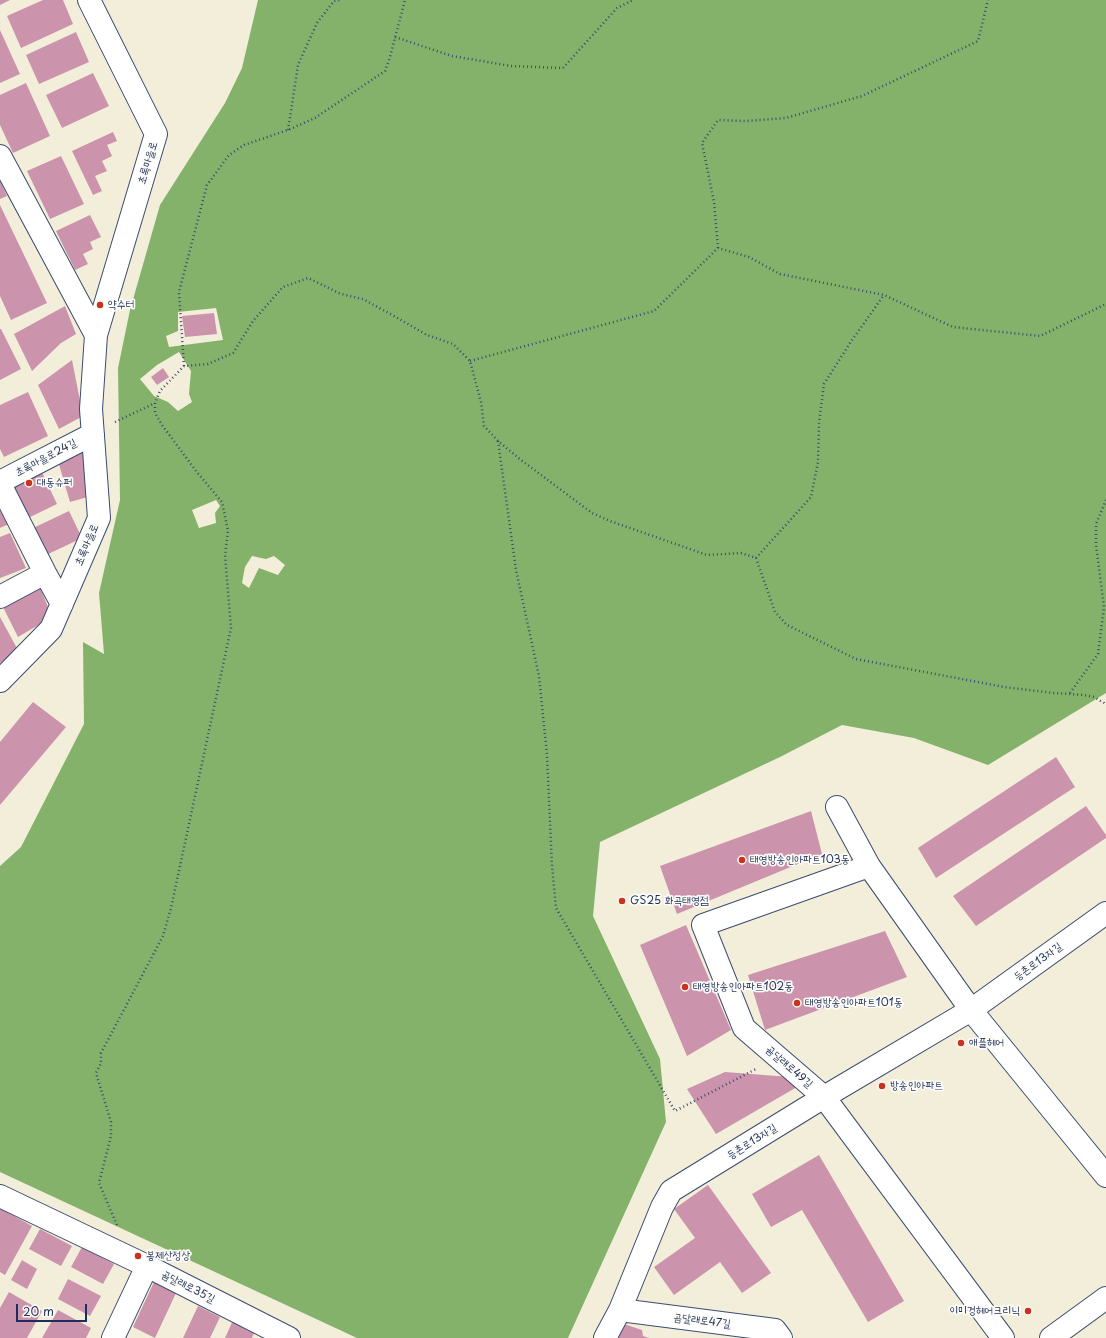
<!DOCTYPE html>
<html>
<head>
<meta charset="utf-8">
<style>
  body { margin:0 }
  #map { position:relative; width:1106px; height:1338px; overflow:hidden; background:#f2eed9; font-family:"Playpen Sans",sans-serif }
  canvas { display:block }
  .scale { position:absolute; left:16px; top:1304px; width:71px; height:18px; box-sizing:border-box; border:2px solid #1b2f5e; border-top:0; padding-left:5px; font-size:12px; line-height:14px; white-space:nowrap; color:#1b2f5e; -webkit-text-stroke:3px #fdfcf7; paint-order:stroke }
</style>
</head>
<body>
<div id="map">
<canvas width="1106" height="1338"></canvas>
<div class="scale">20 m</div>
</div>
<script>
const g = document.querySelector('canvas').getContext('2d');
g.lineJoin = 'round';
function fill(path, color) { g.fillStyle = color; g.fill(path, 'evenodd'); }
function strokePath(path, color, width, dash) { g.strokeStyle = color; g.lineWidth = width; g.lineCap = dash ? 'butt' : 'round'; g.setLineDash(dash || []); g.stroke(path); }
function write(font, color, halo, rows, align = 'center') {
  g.font = font + ' "Playpen Sans","Poor Story",sans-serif'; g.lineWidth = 3.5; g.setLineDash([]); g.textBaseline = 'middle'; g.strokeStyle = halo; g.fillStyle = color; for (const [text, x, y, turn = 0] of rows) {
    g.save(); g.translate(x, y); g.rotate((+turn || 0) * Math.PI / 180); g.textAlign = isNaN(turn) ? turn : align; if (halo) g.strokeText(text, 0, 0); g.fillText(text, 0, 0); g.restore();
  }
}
fill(new Path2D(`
  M258 0H1106V693L988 765 914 738 842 725 780 757 600 842 593 916 660 1059 666 1122 568 1338H357L0 1172V866L21 847 84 724 83 642 104 654 99 593 120 500 118 368 130 310 160 205 225 103 242 68ZM216 308 223 340 169 347 166 336 178 331V312ZM179 352 191 371 189 394 192 402 178 411 168 402 154 396 140 379 157 365ZM216 500 220 506 215 513 216 523 199 528 192 510ZM252 556 266 559 274 556 285 565 278 575 259 568 249 588 242 583 245 567Z`), '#85b26a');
fill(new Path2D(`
  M0 0H10L0 5Z
  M43 0H63L73 24 21 48 7 16Z
  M0 30 20 74 0 83Z
  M76 32 89 62 39 84 26 55Z
  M93 73 109 106 62 128 46 95Z
  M26 83 50 136 13 153 0 125V95Z
  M113 132 117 141 107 145 112 156 102 161 107 171 95 176 102 191 93 195 72 151Z
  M61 156 84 204 50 219 27 171Z
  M0 181 7 196 0 199Z
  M0 205 47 303 11 320 0 296Z
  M90 215 101 237 90 242 93 249 83 254 88 264 75 270 56 231Z
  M65 306 76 334 61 343 32 371 14 334Z
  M214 313 217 334 185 337 182 316Z
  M0 329H1L21 369 0 380Z
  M72 360 83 416 59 429 38 385Z
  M163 368 169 377 157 385 151 377Z
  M28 392 48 436 4 457 0 449V405Z
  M81 447 95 495 70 502 56 454Z
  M40 468 57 504 24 520 7 483Z
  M0 505 9 524 0 528Z
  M69 511 82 538 44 556 31 529Z
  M10 533 26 568 0 578V537Z
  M39 585 52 617 18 637 1 603Z
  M0 617 19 652 0 663Z
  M33 702 66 727 0 805V742Z
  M1056 757 1075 787 936 878 918 848Z
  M1086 806 1106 835V838L976 926 953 896Z
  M811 811 822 854 677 914 660 866Z
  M686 925 731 1030 687 1056 640 945Z
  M885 931 907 977 765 1030 748 975Z
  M725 1072 790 1077 797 1087 716 1134 687 1089Z
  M819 1155 904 1301 868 1322 802 1210 771 1227 752 1194Z
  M708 1185 771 1273 742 1293 720 1262 674 1295 654 1267 695 1238 674 1209Z
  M0 1208 32 1226 5 1275 0 1272Z
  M40 1229 72 1246 61 1266 29 1249Z
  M82 1247 114 1264 103 1284 71 1267Z
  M22 1260 37 1269 27 1289 11 1280Z
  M68 1279 101 1296 90 1316 58 1299Z
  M154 1282 176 1293 155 1338 133 1327Z
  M9 1292 42 1311 27 1338H0V1308Z
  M198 1306 220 1317 210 1338H183Z
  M58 1310 91 1328 86 1338H42Z
  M234 1318 256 1328 252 1338H225Z
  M624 1324 642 1330 643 1336 649 1338H616Z`), '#cc94ac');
const minor = new Path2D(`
  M0 156 96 335
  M0 482 93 434
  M0 484 45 573 62 604
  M0 597 45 573
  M0 681 51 629 99 518 91 409 96 335 156 134 89 0
  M837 807 869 866 971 1010 1106 1176
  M869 866 703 925 744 1028 824 1097 1003 1338
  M0 1196 147 1266 289 1338
  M620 1310 775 1330 781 1338
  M113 1338 147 1266
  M605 1338 620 1310 662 1207 671 1191 824 1097 971 1010 1106 913
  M1051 1338 1106 1298`);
strokePath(minor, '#3b4c70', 24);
strokePath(new Path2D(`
  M395 37 452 56 511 66 563 68 617 8 633 0
  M288 130 298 65 317 23 334 1 341 0
  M718 248 714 202 702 143 718 120 746 121 786 118 862 96 978 41 988 0
  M470 361 654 311 718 248 749 257 780 274 884 295 953 327 1040 336 1106 304
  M184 366 179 292 207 185 229 155 244 145 288 130 315 118 385 71 390 57 405 0
  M115 422 155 403
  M498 441 516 570 539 676 547 755 552 866 556 908 675 1111 756 1069
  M756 558 811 497 818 462 819 423 824 384 852 340 884 295
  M1070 693 1098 654 1104 607 1096 545V524L1106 500
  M117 1225 99 1183 111 1136V1122L96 1073 101 1063V1053L163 936 171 908 231 628 225 555 228 531 222 502 196 471 162 425 155 413V403L160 391 184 366 208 364 233 353 253 321 283 287 308 278 341 294 363 299 394 316 427 335 453 344 470 361 481 402 484 426 498 441 521 460 592 513 610 521 707 555 741 553 756 558 775 612 787 625 856 659 1004 687 1054 693 1083 695 1094 697 1104 703 1106 705`), '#3b4c70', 2.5, [1, 3]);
strokePath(minor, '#fff', 22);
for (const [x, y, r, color] of [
  [100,305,4,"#c8321e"],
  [29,483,4,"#c8321e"],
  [742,860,4,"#c8321e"],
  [622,901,4,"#c8321e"],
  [685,987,4,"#c8321e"],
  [797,1003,4,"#c8321e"],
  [961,1043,4,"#c8321e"],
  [882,1086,4,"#c8321e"],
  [138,1256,4,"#c8321e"],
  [1028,1311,4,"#c8321e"]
]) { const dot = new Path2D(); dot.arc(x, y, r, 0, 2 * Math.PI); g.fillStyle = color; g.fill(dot); strokePath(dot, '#fdfcf7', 1.5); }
write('11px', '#1b2f5e', '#fdfcf7', [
  ["초록마을로",148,163,-73],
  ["초록마을로24길",46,458,-28],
  ["초록마을로",87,545,-67],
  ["등촌로13자길",1038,962,-36],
  ["곰달래로49길",789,1067,41],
  ["등촌로13자길",752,1142,-32],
  ["곰달래로35길",188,1287,27],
  ["곰달래로47길",702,1321,7]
]);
write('11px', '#1b2f5e', '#fdfcf7', [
  ["약수터",108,305],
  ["대동슈퍼",37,483],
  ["태영방송인아파트103동",750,860],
  ["GS25 화곡태영점",630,901],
  ["태영방송인아파트102동",693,987],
  ["태영방송인아파트101동",805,1003],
  ["애플헤어",969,1043],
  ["방송인아파트",890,1086],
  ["봉제산정상",146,1256],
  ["이미경헤어크리닉",1020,1311,"right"]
], 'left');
</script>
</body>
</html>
